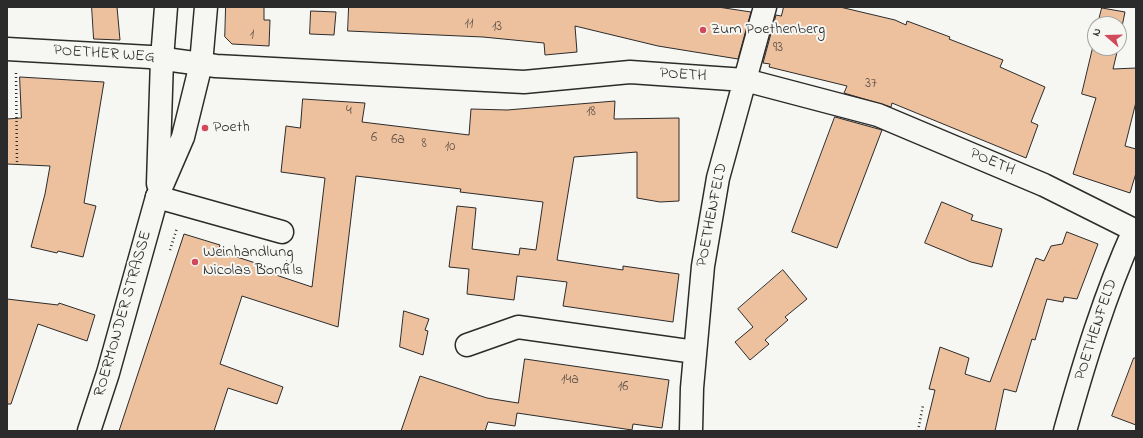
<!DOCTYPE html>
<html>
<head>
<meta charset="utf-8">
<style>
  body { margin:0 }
  #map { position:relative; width:1143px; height:438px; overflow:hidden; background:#f6f6f2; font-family:"Indie Flower",sans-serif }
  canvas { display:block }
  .frame { position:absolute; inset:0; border:8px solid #2b2b2b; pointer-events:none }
  .north { position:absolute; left:1087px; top:16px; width:40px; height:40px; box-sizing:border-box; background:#f6f6f2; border:1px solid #a5a5a2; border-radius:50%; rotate:290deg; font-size:11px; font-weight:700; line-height:16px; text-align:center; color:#2b2b2b }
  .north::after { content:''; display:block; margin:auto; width:14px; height:18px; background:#d1495b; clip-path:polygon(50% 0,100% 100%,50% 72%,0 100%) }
</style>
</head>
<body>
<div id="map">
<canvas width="1143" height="438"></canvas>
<div class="frame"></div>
<div class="north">N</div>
</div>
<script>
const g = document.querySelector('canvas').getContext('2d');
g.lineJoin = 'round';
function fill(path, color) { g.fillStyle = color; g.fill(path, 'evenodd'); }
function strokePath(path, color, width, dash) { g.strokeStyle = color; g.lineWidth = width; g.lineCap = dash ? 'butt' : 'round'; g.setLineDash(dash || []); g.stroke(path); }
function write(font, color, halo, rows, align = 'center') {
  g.font = font + ' "Indie Flower",sans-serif'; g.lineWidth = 4; g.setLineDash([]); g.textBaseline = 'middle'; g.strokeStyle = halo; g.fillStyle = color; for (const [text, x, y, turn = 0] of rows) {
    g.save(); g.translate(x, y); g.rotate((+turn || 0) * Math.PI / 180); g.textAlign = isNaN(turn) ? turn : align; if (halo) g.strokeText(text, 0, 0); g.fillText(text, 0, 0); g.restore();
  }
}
const building = new Path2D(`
  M92 7H117L120 40 94 39Z
  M226 7H264V20H270L269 46 232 44 225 37Z
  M349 7H718L751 12 738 59 658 46 575 26 577 52 545 55 544 43 483 37 348 31Z
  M784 7H840L895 20 906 25 907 21 950 37 949 39 1003 60 1000 67 1045 87 1031 122 1038 125 1026 158 892 103 891 107 844 93 847 86 769 67 770 64 763 63 776 15 781 16Z
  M1102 8 1125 12 1119 41V24H1098Z
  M311 11 336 12 334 35 310 34Z
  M1095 38V48H1118L1113 69 1136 68V102L1125 146 1136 149V173L1130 193 1073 174 1096 98 1082 94Z
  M20 77 104 82 84 203 96 206 83 257 58 251 57 253 31 247 45 194 50 166 7 164V119L21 118Z
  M303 99 365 103 362 122 469 135 471 109 507 110 615 101 614 119 679 118V201L660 202 637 198V152L574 157 557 260 623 270V266L679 274 673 322 563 306 567 282 517 276 514 300 467 294 469 269 449 267 457 206 476 208 472 249 519 255 520 248 536 250 543 202 460 192 461 189 356 176 338 327 242 296 220 364 283 387 277 404 228 388 214 431H119L184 234 220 245 218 251 265 266 264 271 312 287 325 178 281 172 286 126 300 128Z
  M835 117 882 130 837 248 792 232Z
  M942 202 973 215 971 220 1002 229 992 267 971 262 925 243Z
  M1067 232 1098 244 1077 299 1064 297 1063 302 1047 299 1035 340 1032 339 1016 392 1004 389 995 431H925L935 390 929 389 940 347 969 358 965 374 990 382 1036 258 1044 261 1051 246 1062 244Z
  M783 270 807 299 785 317 788 320 765 340 769 344 750 360 735 342 753 327 738 309Z
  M7 299 58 305 59 303 95 315 87 341 38 324 11 404H7Z
  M404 311 429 319 425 330 428 331 423 355 400 347Z
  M1134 358H1136V425L1112 416Z
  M525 359 669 380 662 428 633 424 632 430 517 413 515 426 488 422 485 431H401L420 376 487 398 518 403Z`);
fill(building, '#eec19e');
strokePath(building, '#2b2b2b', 1);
const minor = new Path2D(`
  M7 49 150 57 216 66 524 82 630 72 745 80 878 115 1044 185 1136 231
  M157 197 282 232
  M467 345 518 327 695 352
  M691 431 692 388 703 266 718 178 765 7
  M1065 431C1084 363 1105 294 1134 230`);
const major = new Path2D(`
  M158 184 162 59 166 7
  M89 431 108 373 157 197 183 137 201 64 206 7`);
strokePath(minor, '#2b2b2b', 25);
strokePath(major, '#2b2b2b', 25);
strokePath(new Path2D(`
  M16 73 17 163
  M170 250 177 228
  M918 431 923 405`), '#2b2b2b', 2.5, [1, 3]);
strokePath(minor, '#f6f6f2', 22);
strokePath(major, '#f6f6f2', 22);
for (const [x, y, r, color] of [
  [703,30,4,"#d1495b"],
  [205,128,4,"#d1495b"],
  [195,262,4,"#d1495b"]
]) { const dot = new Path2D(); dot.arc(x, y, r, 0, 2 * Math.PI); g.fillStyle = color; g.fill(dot); strokePath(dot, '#f6f6f2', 1.5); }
write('14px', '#5c5048', null, [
  ["11",469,25],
  ["13",497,28],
  ["1",252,36],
  ["93",778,49],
  ["37",871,85],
  ["4",349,112],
  ["18",591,113],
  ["6",374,139],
  ["6a",398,141],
  ["8",424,145],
  ["10",450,148],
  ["14a",570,381],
  ["16",623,388]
]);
write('16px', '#2b2b2b', '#f6f6f2', [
  ["Zum Poethenberg",711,30],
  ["Poeth",213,128],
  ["Weinhandlung",203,253],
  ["Nicolas Bonfils",203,271]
], 'left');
write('16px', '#2b2b2b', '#f6f6f2', [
  ["POETHER WEG",104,55,4],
  ["POETH",683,76,4],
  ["POETH",992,163,23],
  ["POETHENFELD",713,215,-79],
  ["ROERMONDER STRASSE",124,314,-74],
  ["POETHENFELD",1097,330,-72]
]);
</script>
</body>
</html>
